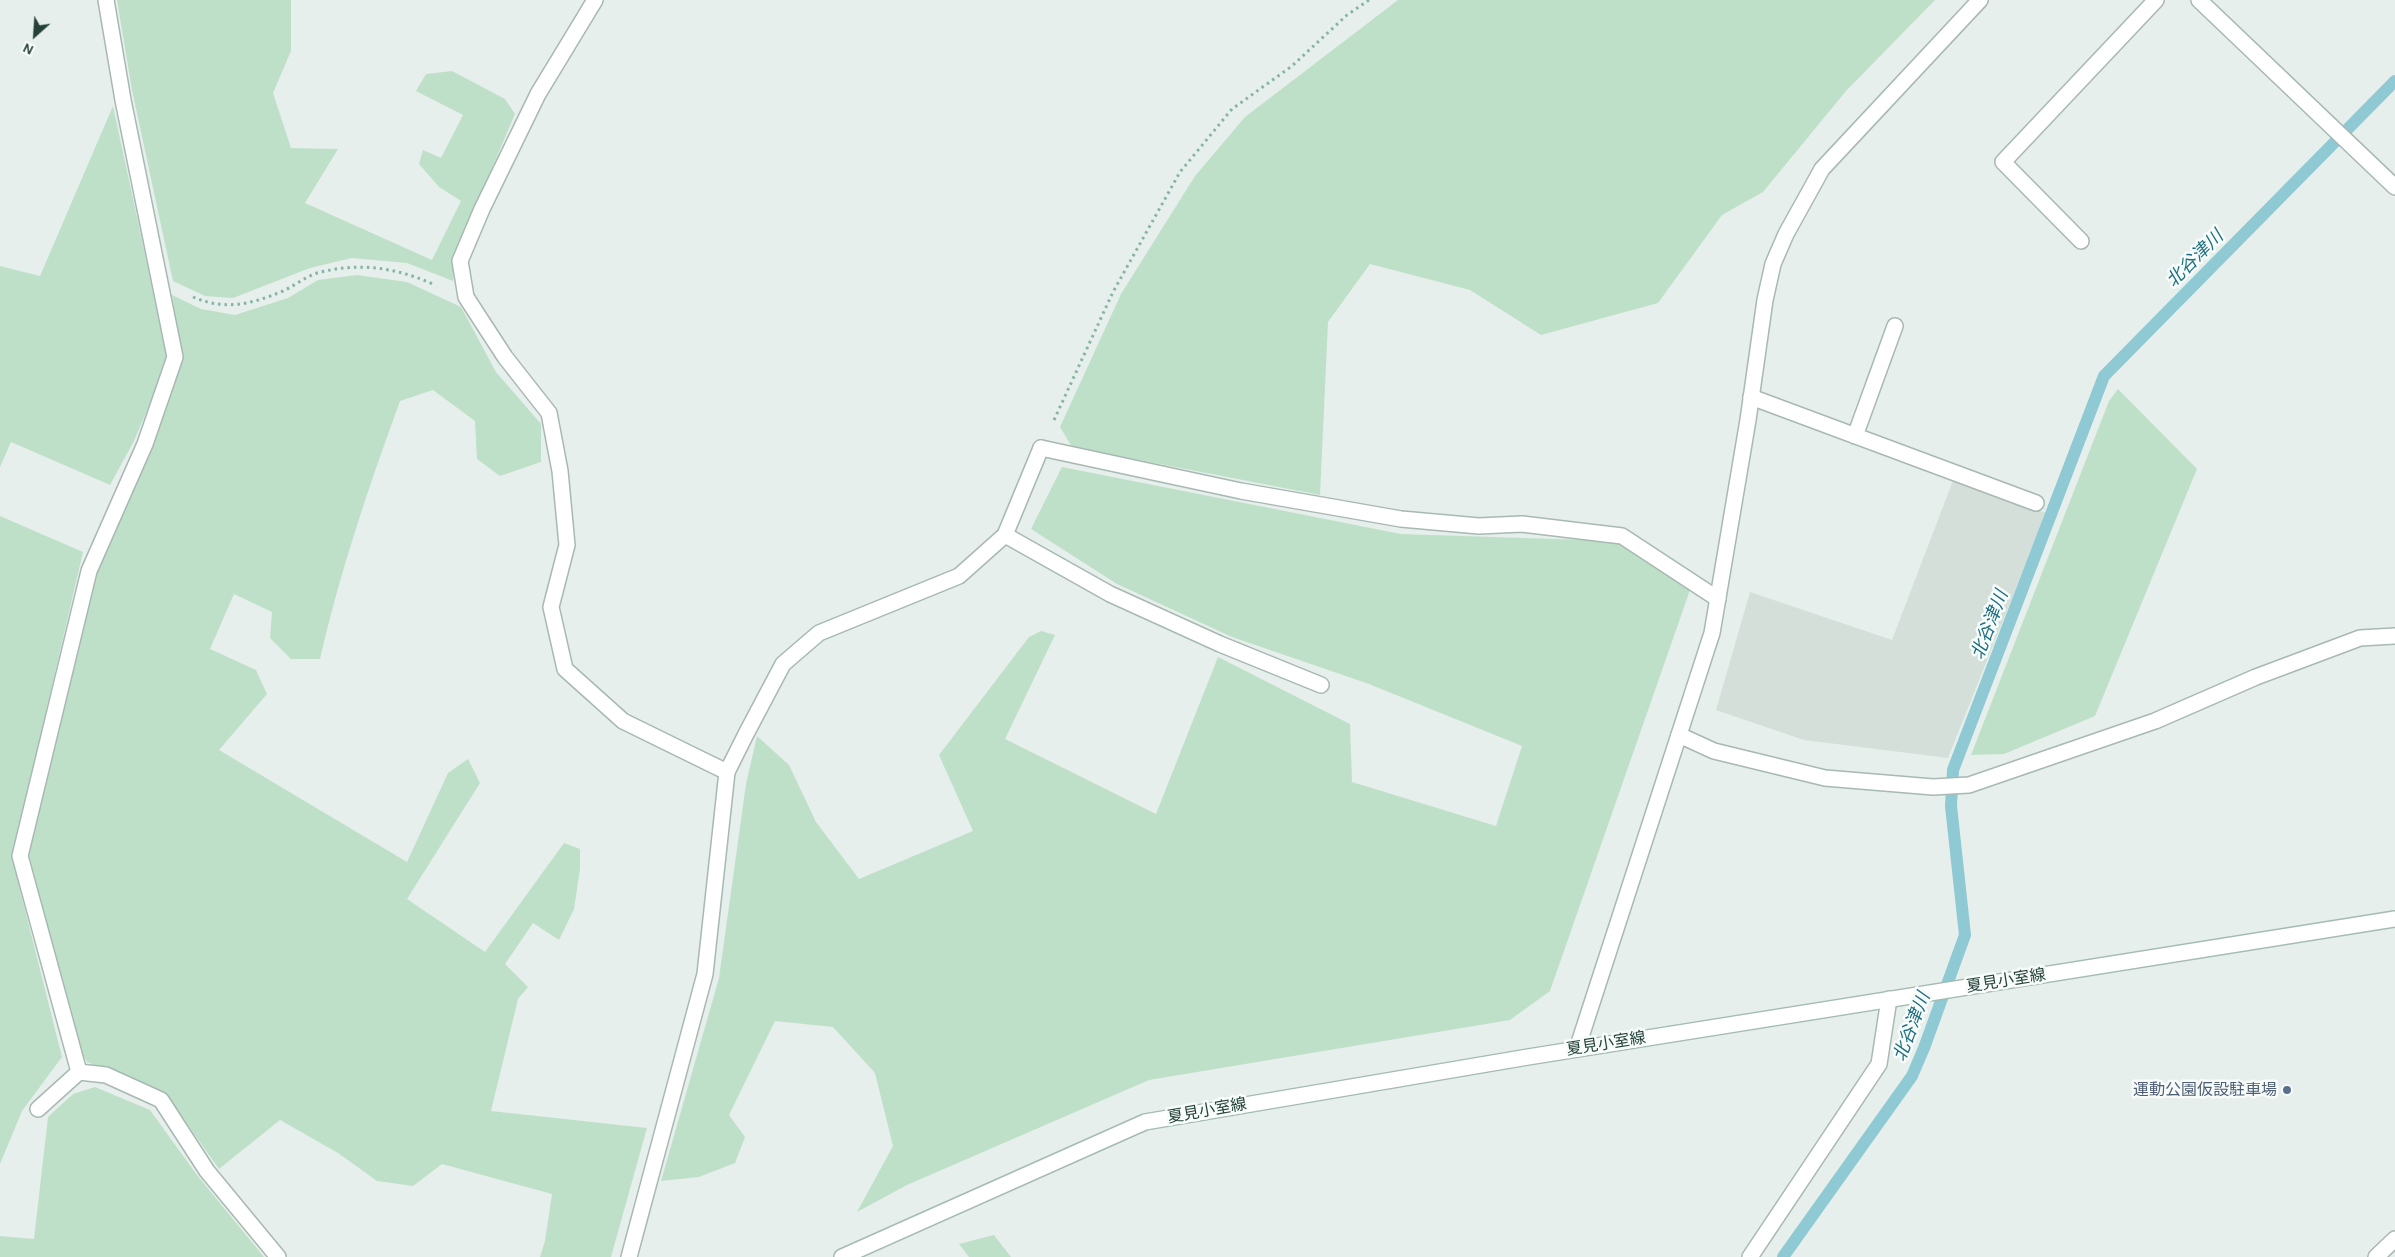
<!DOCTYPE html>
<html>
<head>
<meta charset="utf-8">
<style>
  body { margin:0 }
  #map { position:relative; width:2395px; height:1257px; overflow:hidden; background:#e6efeb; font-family:Karla,sans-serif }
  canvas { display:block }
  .north { position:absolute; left:10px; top:10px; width:50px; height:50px; -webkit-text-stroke:4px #f7fbf9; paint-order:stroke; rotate:206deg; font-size:14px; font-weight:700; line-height:20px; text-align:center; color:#24423a }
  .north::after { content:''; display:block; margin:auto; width:18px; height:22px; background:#24423a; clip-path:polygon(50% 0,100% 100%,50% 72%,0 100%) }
</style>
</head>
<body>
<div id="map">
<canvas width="2395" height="1257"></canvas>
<div class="north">N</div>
</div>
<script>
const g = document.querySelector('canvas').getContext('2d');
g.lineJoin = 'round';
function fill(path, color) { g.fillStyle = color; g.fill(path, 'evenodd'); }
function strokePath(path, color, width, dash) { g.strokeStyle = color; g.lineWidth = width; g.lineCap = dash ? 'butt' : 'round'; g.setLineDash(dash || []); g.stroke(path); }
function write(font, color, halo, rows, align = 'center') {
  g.font = font + ' Karla,"Noto Sans JP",sans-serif'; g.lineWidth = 5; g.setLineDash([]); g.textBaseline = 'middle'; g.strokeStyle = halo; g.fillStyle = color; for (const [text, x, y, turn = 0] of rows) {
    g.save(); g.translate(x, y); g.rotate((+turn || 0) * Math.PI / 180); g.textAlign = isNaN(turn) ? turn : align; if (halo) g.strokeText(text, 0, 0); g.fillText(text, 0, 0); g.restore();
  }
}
fill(new Path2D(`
  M1954 478 2046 513 1948 758 1804 740 1716 710 1750 592 1892 640Z`), '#d4dfda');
fill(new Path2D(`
  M117 0H291V51L273 93 291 148 338 149 305 203 432 260 461 201 439 187 419 164 423 150 441 158 463 115 416 91 426 74 452 71 505 99 515 114 455 255 453 281 407 263 352 258 310 268 233 298 205 296 173 281 132 90Z
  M1398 0H1935L1846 91 1763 192 1722 215 1658 303 1541 335 1470 290 1370 264 1328 322 1320 495 1072 447 1060 427 1121 294 1195 176 1245 117Z
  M113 106 168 361 134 441 110 485 11 442 0 467V266L40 276Z
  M357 275 407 282 461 307 496 372 541 424V462L500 476 477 459 475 421 433 390 400 401C369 486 340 571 320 659H291L270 638 272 612 234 594 210 649 256 670 267 694 219 750 407 862 448 773 468 759 480 783 407 899 485 952 564 843 580 849V869L574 909 559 940 533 923 505 964 528 987 518 999 491 1111 647 1128 611 1257H540L545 1241 552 1194 442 1164 413 1186 377 1181 338 1153 280 1120 219 1169 165 1093 87 1062 78 1047 28 852 96 577 181 356 172 295 201 309 235 315 288 298 318 280Z
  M2118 389 2197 469 2095 716 2004 754 1971 755 2109 401Z
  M1062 467 1401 534 1617 541 1690 590 1550 991 1510 1020 1149 1080 907 1185 857 1212 893 1146 875 1073 833 1027 775 1021 729 1115 745 1137 735 1163 699 1177 661 1181 719 978 746 784 757 736 789 765 816 822 859 879 973 831 939 755 1029 637 1041 631 1055 635 1005 739 1156 814 1218 657 1350 724 1352 782 1496 826 1522 746 1369 684 1232 637 1117 584 1031 529Z
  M0 516 83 552 12 858 62 1057 22 1111 0 1164Z
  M95 1087 150 1110 197 1175 264 1257H0V1236L34 1239 48 1117 73 1094Z
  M994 1235 1011 1257H969L959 1244Z`), '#bfe0c8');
strokePath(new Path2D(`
  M1783 1257 1912 1076 1924 1048 1965 935 1951 806 1953 770 2104 376 2395 81`), '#8ec9d4', 12);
const service = new Path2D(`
  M595 0 538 94 482 209 460 261 466 297 505 357 549 413 560 471 567 545 551 607 565 669 623 721 727 772
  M2081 241 2003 162 2156 0
  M1751 397 2036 503
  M1855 436 1895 326
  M1041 448 1241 491 1401 519 1479 526 1522 524 1622 536 1718 599
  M1005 535 1110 594 1220 644 1321 685
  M1750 1257 1879 1064 1889 999`);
const minor = new Path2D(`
  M106 0 123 100 175 357 145 444 89 571 20 856 79 1072 106 1075 161 1100 207 1171 278 1257
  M2199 0 2395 187
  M1679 735 1714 751 1825 778 1933 787 1969 785 2155 721 2256 677 2360 638 2395 636
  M38 1109 79 1072
  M629 1257 705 974 727 772 746 734 783 664 819 633 959 576 1005 535 1041 448
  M2376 1257 2395 1239`);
const tertiary = new Path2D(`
  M1577 1049 1712 633 1748 420 1765 300 1773 264 1786 234 1822 169 1980 0`);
const secondary = new Path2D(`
  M842 1257 1145 1122 1528 1057 2395 919`);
strokePath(service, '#a8b8b2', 18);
strokePath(minor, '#a8b8b2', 18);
strokePath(tertiary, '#a8b8b2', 18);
strokePath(secondary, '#a4bbb3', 18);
strokePath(new Path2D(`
  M193 297C225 311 252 304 283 291 294 286 305 277 317 273 358 262 394 267 433 284
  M1054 420 1113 292 1180 172 1232 109 1292 66 1347 15 1369 0`), '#86b3a5', 3, [2.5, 4]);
strokePath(service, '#fff', 15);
strokePath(minor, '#fff', 15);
strokePath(tertiary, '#fff', 15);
strokePath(secondary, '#fff', 15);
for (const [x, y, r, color] of [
  [2287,1090,5,"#5c6f8a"]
]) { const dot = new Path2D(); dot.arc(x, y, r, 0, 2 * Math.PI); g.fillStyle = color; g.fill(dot); strokePath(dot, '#f7fbf9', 2); }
write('16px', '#24423a', '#f7fbf9', [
  ["夏見小室線",2006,981,-9],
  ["夏見小室線",1606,1044,-9],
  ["夏見小室線",1207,1111,-10]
]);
write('16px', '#4e5e75', '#f7fbf9', [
  ["運動公園仮設駐車場",2277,1090]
], 'right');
write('italic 18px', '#1c6f80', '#f7fbf9', [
  ["北谷津川",2195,259,-45],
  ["北谷津川",1990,625,-69],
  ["北谷津川",1912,1027,-69]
]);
</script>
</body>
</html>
